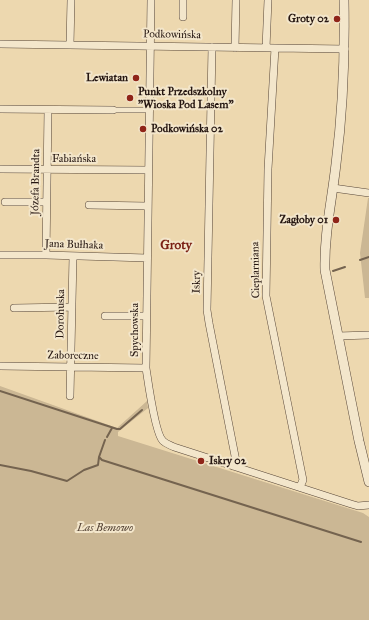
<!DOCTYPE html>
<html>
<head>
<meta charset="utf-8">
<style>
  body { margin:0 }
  canvas { display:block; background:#edd8af }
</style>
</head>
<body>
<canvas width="369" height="620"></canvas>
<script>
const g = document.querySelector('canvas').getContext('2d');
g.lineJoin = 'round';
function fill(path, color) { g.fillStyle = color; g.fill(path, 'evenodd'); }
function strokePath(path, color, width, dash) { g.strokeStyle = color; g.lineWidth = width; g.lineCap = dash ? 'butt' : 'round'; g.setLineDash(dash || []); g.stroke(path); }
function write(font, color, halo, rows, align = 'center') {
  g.font = font + ' "IM FELL Great Primer",serif'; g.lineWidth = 4; g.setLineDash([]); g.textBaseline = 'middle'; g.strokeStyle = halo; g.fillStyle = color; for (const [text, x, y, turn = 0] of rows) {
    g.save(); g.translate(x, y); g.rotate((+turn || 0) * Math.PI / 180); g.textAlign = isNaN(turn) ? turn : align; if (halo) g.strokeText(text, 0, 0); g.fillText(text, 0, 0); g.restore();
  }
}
fill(new Path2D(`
  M368 198H369V298H365L360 253Z
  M0 386 117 428 147 401 148 408 118 432V436L363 513 369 517V620H0Z`), '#cbb794');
strokePath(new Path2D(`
  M360 260 369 257
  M333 271 345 267
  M0 391 117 429H120L142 410
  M107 437 112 428
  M99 457 102 460 361 542
  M0 465 31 471 67 481 84 470 98 465 99 457 105 440`), '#74634f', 2);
const pedestrian = new Path2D(`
  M113 110H150`);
const minor = new Path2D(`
  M151 0 146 368C148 381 155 434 163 441 166 444 170 445 174 447L351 504 358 506 369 505
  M183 17V0
  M0 44 345 49
  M70 45 71 0
  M212 47 207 310 209 323 236 461 233 466
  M235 48 236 0
  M266 48 268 0
  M275 48 268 169 266 296 302 475 303 480 300 487
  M0 109 113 110
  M0 169 148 170
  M333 188 369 193
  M5 202H46
  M89 205 147 206
  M0 255H46L147 258
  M46 255 48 110
  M14 308 72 307
  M105 316H146
  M338 336 369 335
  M0 366 146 368
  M70 396 73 256`);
const tertiary = new Path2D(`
  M344 0C345 55 343 110 336 164 332 200 324 234 325 270L359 441 369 482`);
strokePath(pedestrian, '#574638', 6);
strokePath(minor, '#574638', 8);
strokePath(tertiary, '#574638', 10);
strokePath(pedestrian, '#f3e6cb', 5);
strokePath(minor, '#f3e6cb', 7);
strokePath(tertiary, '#f3e6cb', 9);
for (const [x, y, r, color] of [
  [337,19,4,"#8f2418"],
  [136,78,4,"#8f2418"],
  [130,98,4,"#8f2418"],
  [143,129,4,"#8f2418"],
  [336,220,4,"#8f2418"],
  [201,461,4,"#8f2418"]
]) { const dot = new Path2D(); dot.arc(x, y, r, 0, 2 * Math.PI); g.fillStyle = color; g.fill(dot); strokePath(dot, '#f3e6cb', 1.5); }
write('bold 11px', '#251611', '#f3e6cb', [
  ["Groty 02",329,19],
  ["Lewiatan",128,78],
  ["Punkt Przedszkolny",138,92,"left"],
  ["\"Wioska Pod Lasem\"",138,105,"left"],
  ["Podkowińska 02",151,129,"left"],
  ["Zagłoby 01",328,220],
  ["Iskry 02",209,461,"left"]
], 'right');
write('11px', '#251611', '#f3e6cb', [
  ["Podkowińska",172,35,1],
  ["Fabiańska",74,159],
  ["Józefa Brandta",36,182,-89],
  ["Jana Bułhaka",74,245,2],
  ["Cieplarniana",256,270,-91],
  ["Iskry",197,282,-89],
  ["Dorohuska",61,314,-89],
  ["Spychowska",135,330,-90],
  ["Zaboreczne",73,356,1]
]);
write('italic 11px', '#574638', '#f3e6cb', [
  ["Las Bemowo",105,528]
]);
write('bold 13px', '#7a1f14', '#f3e6cb', [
  ["Groty",176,246]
]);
</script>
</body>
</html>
